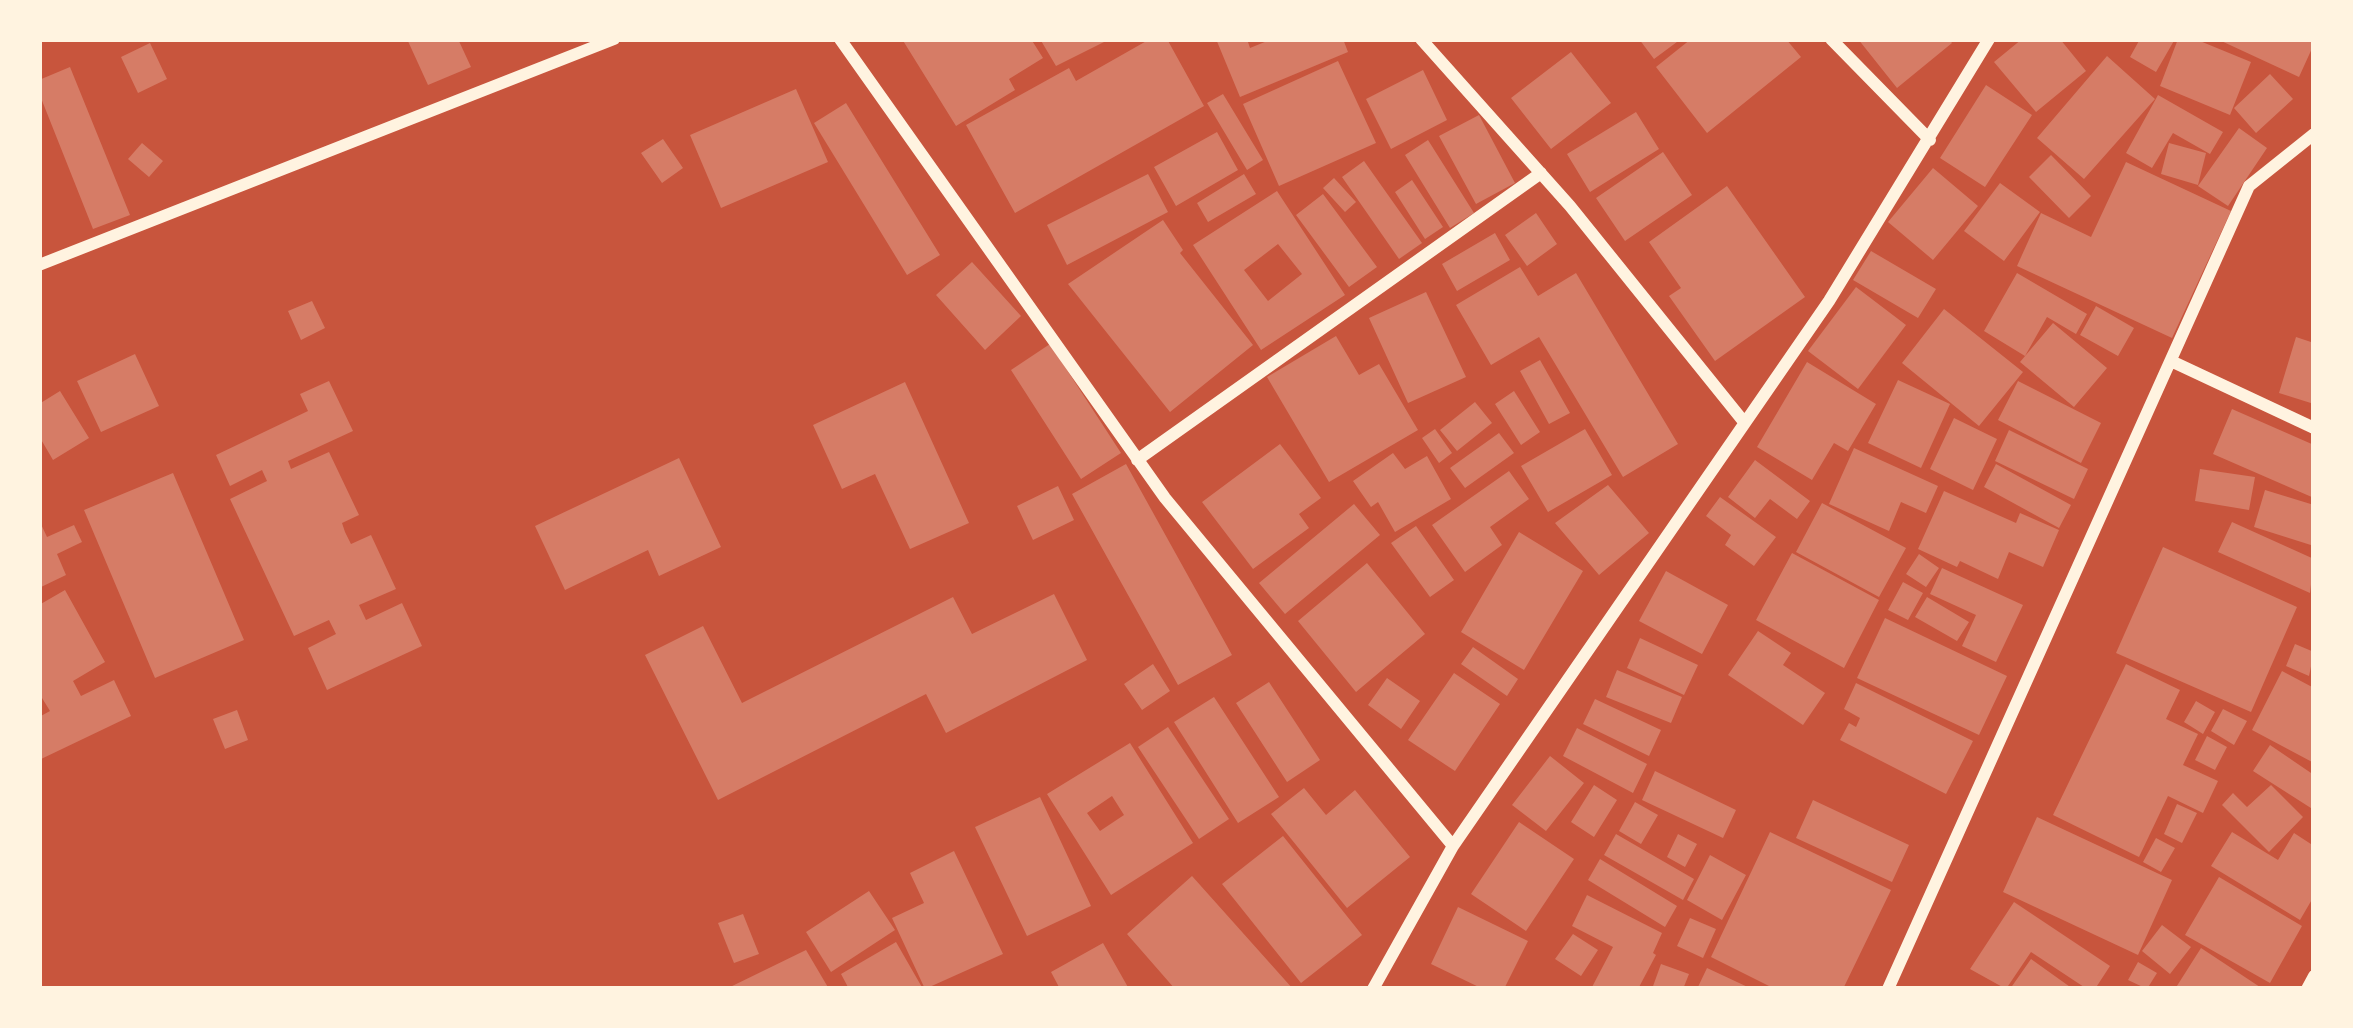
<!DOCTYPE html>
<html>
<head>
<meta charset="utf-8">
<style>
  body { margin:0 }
  #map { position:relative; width:2353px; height:1028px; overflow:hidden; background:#c8553d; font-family:Karla,sans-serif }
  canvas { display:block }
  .frame { position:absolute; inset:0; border:42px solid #fff3e0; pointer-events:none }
</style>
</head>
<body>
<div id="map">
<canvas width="2353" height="1028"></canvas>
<div class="frame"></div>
</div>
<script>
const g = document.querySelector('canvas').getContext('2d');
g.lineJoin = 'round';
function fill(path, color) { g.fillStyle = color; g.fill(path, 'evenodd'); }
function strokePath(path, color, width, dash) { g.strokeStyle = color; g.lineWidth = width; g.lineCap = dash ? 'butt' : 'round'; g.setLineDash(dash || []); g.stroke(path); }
fill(new Path2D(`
  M407 39H458L471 67 428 85Z
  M902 39H1031L1043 58 1009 79 1015 90 956 126Z
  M1040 39H1110L1056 66Z
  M1150 39H1167L1204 106 1015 213 966 125 1069 68 1076 81Z
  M1216 39H1247L1250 48 1272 39H1343L1348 52 1240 97Z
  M1639 39H1681L1654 59Z
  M1691 39H1786L1801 57 1707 133 1656 67Z
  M1858 39H1949L1952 43 1897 88Z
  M2022 39H2060L2086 71 2036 112 1994 62Z
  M2140 39H2175L2156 72 2130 57Z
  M2178 39H2195L2251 62 2230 115 2160 86Z
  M2217 39H2314V44L2299 77Z
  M150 43 167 79 138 93 121 57Z
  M1571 52 1611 103 1551 149 1511 98Z
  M2107 56 2155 99 2084 179 2037 138Z
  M1338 61 1376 143 1279 186 1243 104Z
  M70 67 130 215 93 229 39 93V80Z
  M1423 70 1447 120 1391 149 1366 99Z
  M2270 74 2293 99 2256 133 2234 108Z
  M1986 85 2032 115 1985 187 1940 158Z
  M796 89 828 162 721 208 690 135Z
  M1223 94 1263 160 1247 170 1207 103Z
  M2158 95 2223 132 2210 154 2173 133 2152 168 2126 153Z
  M846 103 940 255 907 275 814 123Z
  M1636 112 1659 149 1590 192 1567 154Z
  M1479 115 1515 183 1476 204 1439 136Z
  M2239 128 2267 148 2228 206 2198 186Z
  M1217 132 1238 170 1176 206 1154 167Z
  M663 139 683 168 662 183 641 153Z
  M1428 140 1474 213 1450 228 1405 155Z
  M142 143 163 161 149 177 128 159Z
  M2169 143 2206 153 2198 185 2161 174Z
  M1663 152 1692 195 1625 241 1596 198Z
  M2051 155 2091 196 2069 218 2029 177Z
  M1364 161 1422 243 1399 259 1342 177Z
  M2126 162 2231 211 2172 338 2017 266 2041 213 2091 237Z
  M1933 168 1978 206 1933 260 1888 222Z
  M1148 174 1168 212 1067 265 1047 225Z
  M1244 174 1256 194 1208 222 1197 203Z
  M1334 178 1356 202 1345 212 1323 188Z
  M1412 180 1443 227 1425 239 1395 192Z
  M2000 183 2040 212 2004 261 1964 231Z
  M1727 186 1805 297 1715 361 1669 296 1681 288 1649 242Z
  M1277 191 1345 295 1261 350 1193 245ZM1278 244 1302 274 1268 301 1244 270Z
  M1323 194 1377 267 1349 287 1296 215Z
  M1536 213 1557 244 1527 266 1505 235Z
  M1163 220 1183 250 1180 253 1253 345 1170 412 1068 284Z
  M1495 233 1510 260 1457 291 1442 264Z
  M1871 251 1936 289 1918 318 1853 280Z
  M972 262 1021 316 985 350 936 295Z
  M1520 267 1538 296 1576 273 1678 444 1623 477 1539 337 1491 365 1456 305Z
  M2017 273 2087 314 2076 334 2047 317 2025 356 1984 331Z
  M1856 287 1906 325 1858 389 1808 351Z
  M1426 292 1466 377 1408 403 1369 318Z
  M312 301 325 328 301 340 288 311Z
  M2096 306 2134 328 2118 356 2080 335Z
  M1944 309 2023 372 1979 426 1902 363Z
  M2053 323 2107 368 2074 407 2020 362Z
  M1336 336 1359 375 1379 364 1418 430 1329 482 1267 377Z
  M2296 337 2314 343V404L2279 393Z
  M1050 344 1121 453 1081 479 1011 370Z
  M135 354 159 406 101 432 77 381Z
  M1540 360 1570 413 1549 424 1520 371Z
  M1807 362 1876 404 1848 451 1834 443 1812 480 1757 447Z
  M1898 380 1950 404 1921 468 1868 443Z
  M329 381 353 431 288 461 291 469 329 452 359 515 342 523 345 532 351 544 371 535 396 589 359 605 366 620 402 603 422 646 327 690 308 648 336 634 329 620 294 636 230 499 267 481 262 470 230 486 216 455 308 411 300 394Z
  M2018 381 2101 423 2081 463 1998 420Z
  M905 382 969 523 910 549 875 474 842 489 813 425Z
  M60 391 89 438 53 460 39 436V404Z
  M1514 391 1540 432 1521 445 1495 404Z
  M1475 402 1492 423 1457 451 1440 430Z
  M2232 409 2314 445V498L2213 454Z
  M1954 418 1997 439 1973 490 1930 469Z
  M1435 429 1452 453 1439 463 1422 438Z
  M1585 429 1612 475 1548 512 1521 466Z
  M2009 430 2088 469 2074 499 1995 461Z
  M1499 433 1514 453 1465 488 1450 468Z
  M1280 444 1321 498 1299 514 1309 528 1253 569 1202 502Z
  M1854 448 1938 486 1926 513 1901 502 1889 531 1829 504Z
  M1393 453 1405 469 1427 456 1451 499 1395 532 1378 502 1371 507 1353 481Z
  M679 458 721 547 659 576 648 550 565 590 535 526Z
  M1755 460 1810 501 1797 519 1770 499 1755 518 1728 497Z
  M1126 464 1232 655 1178 685 1072 494Z
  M1996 464 2071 505 2059 528 1984 487Z
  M2200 469 2255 477 2249 510 2195 501Z
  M1509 471 1529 499 1490 527 1502 545 1465 572 1432 525Z
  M173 473 244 640 155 678 84 510Z
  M1608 485 1649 533 1599 575 1555 523Z
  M1058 486 1074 520 1033 540 1017 506Z
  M2265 490 2314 505V546L2254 527Z
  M1944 491 2016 523 2020 513 2059 530 2043 567 2009 552 1998 579 1960 561 1957 567 1918 549Z
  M1720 497 1776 537 1754 566 1725 545 1731 535 1706 516Z
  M1822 503 1906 548 1879 597 1796 552Z
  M1354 504 1380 535 1285 614 1259 583Z
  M39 520 47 537 74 525 82 542 57 554 66 575 39 588Z
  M2232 522 2314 559 2310 593 2218 552Z
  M1416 526 1454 580 1430 597 1391 543Z
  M1519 532 1583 571 1524 670 1461 632Z
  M2163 547 2297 607 2251 712 2116 653Z
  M1792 553 1879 600 1844 668 1756 620Z
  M1919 554 1939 568 1926 587 1906 574Z
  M1367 563 1425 634 1356 692 1298 621Z
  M1942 568 2023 605 1996 662 1962 646 1976 615 1930 594Z
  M1666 571 1728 605 1702 654 1639 621Z
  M1903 582 1923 593 1908 620 1888 610Z
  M65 590 105 662 73 681 81 696 114 680 131 716 39 760V717L50 711 42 698 39 700V605Z
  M1054 594 1087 660 946 733 926 694 718 800 645 655 703 626 742 703 953 597 972 634Z
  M1927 597 1969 622 1957 641 1915 617Z
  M1885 618 2007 676 1979 735 1857 678Z
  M1758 631 1791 653 1783 665 1825 693 1803 725 1728 675Z
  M1640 638 1698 665 1684 695 1627 668Z
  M2295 644 2314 652 2309 676 2286 666Z
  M1473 647 1518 679 1507 696 1461 664Z
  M1153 664 1170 691 1142 710 1124 684Z
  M2126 664 2180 690 2166 719 2198 734 2183 765 2218 781 2203 813 2168 796 2139 857 2053 815Z
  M1617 670 1682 697 1671 723 1606 697Z
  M2282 671 2314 688V763L2252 730Z
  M1454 673 1500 704 1455 771 1408 740Z
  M1387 678 1420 701 1401 729 1368 705Z
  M1269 682 1320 760 1287 782 1236 703Z
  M1856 683 1973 741 1946 794 1840 740 1849 723 1856 727 1860 718 1844 709Z
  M1214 697 1279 797 1238 823 1174 722Z
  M1595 699 1661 730 1649 756 1583 724Z
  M2196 701 2215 712 2203 734 2184 722Z
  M2223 709 2247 721 2234 745 2211 731Z
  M237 710 248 740 225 749 213 719Z
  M1168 727 1229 819 1199 839 1138 747Z
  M1577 728 1647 764 1633 793 1563 756Z
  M2207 736 2227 747 2215 770 2195 760Z
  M1130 743 1193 843 1111 895 1047 794ZM1112 796 1124 815 1100 831 1087 813Z
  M2270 745 2314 775V810L2253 771Z
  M1550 756 1584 783 1546 831 1512 805Z
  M1655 771 1736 810 1723 838 1642 800Z
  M1594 785 1617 800 1594 837 1571 822Z
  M2271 785 2303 817 2269 852 2222 805 2233 793 2247 807Z
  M1304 788 1326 815 1355 790 1410 857 1347 908 1271 814Z
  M1040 797 1091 906 1027 936 975 827Z
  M1813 800 1909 845 1892 882 1796 838Z
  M1635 802 1658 815 1641 844 1619 831Z
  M2177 804 2197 813 2182 843 2164 834Z
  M2037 817 2172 880 2138 955 2003 892Z
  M1519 822 1574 859 1526 931 1471 894Z
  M1770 832 1891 890 1843 989H1775L1711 957Z
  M2232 832 2278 860 2294 833 2314 846V896L2300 920 2211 866Z
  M1616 834 1694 879 1683 900 1604 855Z
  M1678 834 1697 844 1685 867 1667 857Z
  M1283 836 1362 935 1301 983 1222 884Z
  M2156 838 2175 848 2161 872 2143 862Z
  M954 851 1003 954 925 989 892 918 924 903 910 873Z
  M1710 855 1746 875 1722 920 1687 900Z
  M1600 859 1677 906 1665 927 1588 880Z
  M1192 876 1293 989H1175L1127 934Z
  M2219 877 2302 926 2270 983 2185 935Z
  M869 891 895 930 831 972 806 932Z
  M1587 895 1662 933 1653 953 1656 955 1638 989H1591L1613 947 1572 926Z
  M2014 902 2110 966 2095 989H2087L2031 952 2006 989 1970 969Z
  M1458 907 1528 941 1504 989H1483L1431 964Z
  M743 914 759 954 734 963 718 923Z
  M1690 918 1716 929 1703 958 1677 946Z
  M2162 925 2191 947 2170 974 2142 951Z
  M1573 934 1598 950 1581 976 1555 959Z
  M896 942 923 989H849L841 974Z
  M1103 943 1129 989H1060L1051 972Z
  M2201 948 2263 989H2175Z
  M806 950 829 989H726Z
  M2031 959 2073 989H2010Z
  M2138 962 2157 973 2147 989 2128 980Z
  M1661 964 1689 974 1683 989H1652Z
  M1707 968 1752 989H1697Z`), '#d67c66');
strokePath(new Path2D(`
  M840 39 1165 498 1453 846
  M1421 39 1570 206 1744 422
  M1831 39 1930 140
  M39 265 614 39
  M2171 361 2314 428
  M1137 460 1541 173
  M1373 989 1453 846 1829 301 1989 39
  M1888 989 2249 186 2314 134
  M2307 989 2314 976`), '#fff3e0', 12);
</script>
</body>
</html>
